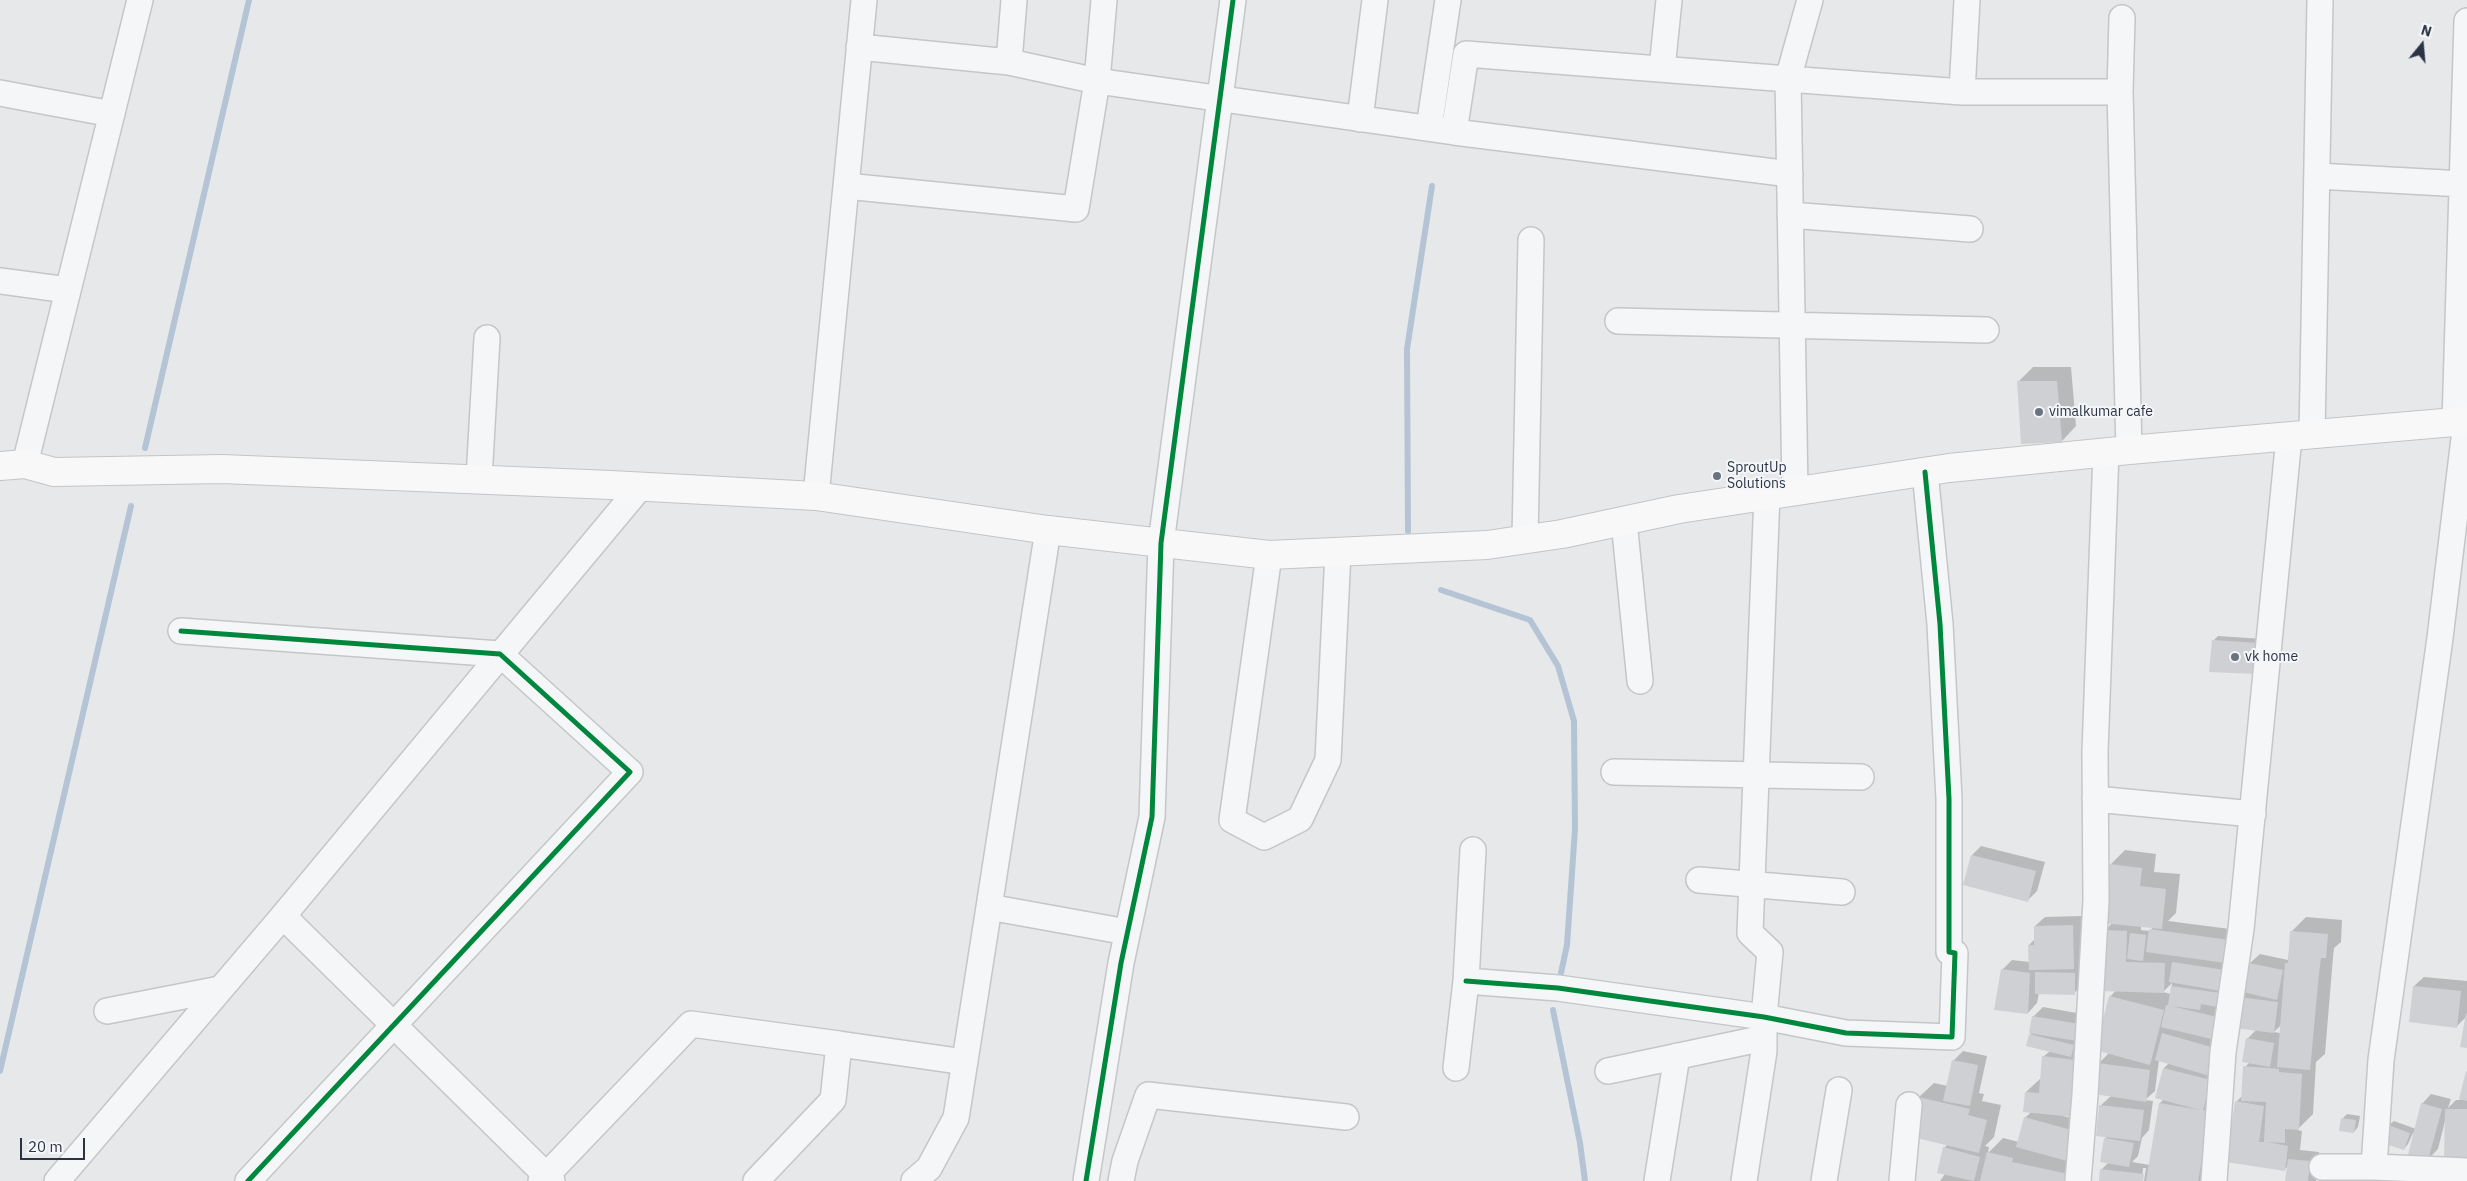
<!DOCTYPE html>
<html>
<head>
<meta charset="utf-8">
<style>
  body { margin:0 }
  #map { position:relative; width:2467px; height:1181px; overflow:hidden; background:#e6e8ea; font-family:"IBM Plex Sans",sans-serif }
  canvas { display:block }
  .north { position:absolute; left:2397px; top:20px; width:50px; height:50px; -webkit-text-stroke:4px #f4f6f9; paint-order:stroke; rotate:17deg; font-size:14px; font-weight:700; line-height:20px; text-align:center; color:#2b3445 }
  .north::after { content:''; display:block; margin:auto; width:18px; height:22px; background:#2b3445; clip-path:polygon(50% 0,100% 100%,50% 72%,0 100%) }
  .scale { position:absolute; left:20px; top:1138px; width:65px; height:22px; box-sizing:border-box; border:2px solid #2b3445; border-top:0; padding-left:6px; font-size:15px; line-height:18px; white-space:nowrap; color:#2b3445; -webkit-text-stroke:4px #f4f6f9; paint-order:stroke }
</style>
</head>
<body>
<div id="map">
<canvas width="2467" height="1181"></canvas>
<div class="north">N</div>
<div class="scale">20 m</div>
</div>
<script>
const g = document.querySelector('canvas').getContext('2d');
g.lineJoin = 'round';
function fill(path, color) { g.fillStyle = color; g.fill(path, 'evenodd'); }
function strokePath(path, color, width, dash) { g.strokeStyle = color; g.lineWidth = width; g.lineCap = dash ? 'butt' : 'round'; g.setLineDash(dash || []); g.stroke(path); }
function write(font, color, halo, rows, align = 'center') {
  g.font = font + ' "IBM Plex Sans",sans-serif'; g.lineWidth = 4; g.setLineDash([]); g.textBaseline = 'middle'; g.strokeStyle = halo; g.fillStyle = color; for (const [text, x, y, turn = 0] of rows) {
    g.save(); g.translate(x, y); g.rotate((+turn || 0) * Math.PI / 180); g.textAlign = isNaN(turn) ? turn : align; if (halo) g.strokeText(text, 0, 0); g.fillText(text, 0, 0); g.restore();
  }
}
fill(new Path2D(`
  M2033 367H2071L2076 426 2062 441 2019 381Z
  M2218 636 2264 639 2257 672 2214 640Z
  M1981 846 2045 862 2037 891 2028 900 1972 855Z
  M2125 850 2156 854 2154 872 2180 874 2176 913 2168 921 2238 930 2210 1181H2144L2146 1168H2143L2142 1181H2100L2101 1170 2109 1162 2101 1161 2106 1136 2100 1106 2111 1096 2095 1093 2063 1116 2084 1121 2083 1181H1940L1945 1174 1944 1148 1948 1144 1919 1097 1934 1083 1948 1086 1953 1061 1963 1051 1987 1056 1979 1093 1984 1094 1982 1101 2001 1105 1994 1137 1985 1146 1989 1147 1988 1153 2003 1138 2019 1142 2025 1118 2032 1111 2026 1092 2041 1078 2043 1057 2050 1051 2030 1034 2033 1032V1017L2043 1007 2088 1015 2097 1046 2110 997 2116 990 2105 931 2113 922 2110 865ZM2141 926 2153 927 2150 931 2141 930ZM2172 983 2171 994 2163 992ZM2098 1050 2109 1053 2096 1066ZM2159 1060 2169 1063 2164 1068V1099L2160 1103 2150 1165 2132 1162 2138 1156 2142 1138 2149 1130 2153 1101 2145 1100 2155 1091Z
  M2082 916 2083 958 2078 963H2084V984L2074 993H2039L2037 1003 2028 1013 2002 970 2012 960 2030 962 2029 945 2035 939V926L2045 917Z
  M2306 917 2342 920 2341 942 2334 948 2333 957 2325 1054 2316 1062 2313 1114 2297 1130 2302 1131 2300 1150 2319 1152 2316 1181H2287L2288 1166 2285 1169 2228 1161 2236 1102 2243 1095 2245 1067 2250 1062 2247 1039 2256 1030 2236 1027 2250 963 2260 954 2288 960 2292 931ZM2281 1025 2280 1033 2274 1032Z
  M2424 977 2467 981V1047V1016L2456 1027 2414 986Z
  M2467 1074V1159L2445 1121 2438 1149 2428 1159 2414 1133H2413L2408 1144 2404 1149 2384 1142 2389 1125 2394 1121 2416 1129 2422 1104 2431 1094 2451 1099 2448 1108 2456 1100H2460Z
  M2347 1114 2360 1116 2358 1127 2354 1132 2341 1130 2343 1118Z
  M2385 1170 2382 1181H2353L2355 1174Z`), '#0003');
strokePath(new Path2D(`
  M145 448 249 0
  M1408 531 1407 349 1432 186
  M1441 590 1530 620 1558 666 1574 721 1575 829 1567 945 1561 973
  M1553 1010 1580 1143 1585 1181
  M0 1071 131 506`), '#b4c4d5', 6);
fill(new Path2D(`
  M2017 381H2057L2062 442 2021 444Z
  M2212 640 2260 643 2257 674 2209 672Z
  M1971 855 2036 871 2028 902 1963 885Z
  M2109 864 2142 868 2140 886 2166 889 2162 929 2102 923Z
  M2073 925 2074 969 2029 970 2028 945H2034V926Z
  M2149 929 2229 940 2226 963 2146 952Z
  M2103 930 2127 931 2126 962 2165 963 2164 993 2101 991Z
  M2290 931 2328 934 2326 958H2321L2319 973 2310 1070 2277 1067 2285 963H2288Z
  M2130 933 2146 935 2143 961 2127 959Z
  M2172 962 2224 970 2221 991 2169 982Z
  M2249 963 2283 970 2277 1000 2243 992Z
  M2001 969 2030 973 2028 1014 1994 1010Z
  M2035 972 2075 973V995L2035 994Z
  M2171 986 2220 993 2218 1007 2201 1004 2200 1010 2171 1006 2221 1018 2216 1040 2161 1027 2166 1005H2168Z
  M2413 986 2461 991 2457 1028 2409 1022Z
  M2109 996 2164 1010 2150 1065 2095 1050Z
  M2238 997 2278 1002 2274 1033 2235 1028Z
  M2466 1013 2467 1014V1048L2460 1047Z
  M2032 1016 2079 1024 2077 1041 2029 1033Z
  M2162 1033 2218 1049 2210 1076 2155 1060Z
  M2029 1034 2074 1045 2071 1057 2026 1046Z
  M2246 1038 2274 1043 2270 1067 2242 1062Z
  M2042 1056 2084 1061 2074 1117 2023 1112 2025 1092 2039 1093Z
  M1952 1060 1978 1065 1970 1106 1943 1101Z
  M2098 1063 2150 1070 2146 1102 2094 1094Z
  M2243 1066 2279 1069V1072L2302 1074 2299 1130 2285 1129V1143L2267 1142 2288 1146 2285 1171 2226 1162 2235 1101 2264 1106 2259 1142H2264L2266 1102 2241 1101Z
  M2163 1068 2211 1080 2203 1110 2210 1112 2198 1181H2146L2159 1103 2200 1110 2155 1098Z
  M2466 1071 2467 1072V1101L2459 1099Z
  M1918 1097 1970 1109 1968 1115 1987 1120 1979 1153 1908 1136Z
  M2421 1103 2442 1109 2428 1160 2408 1155Z
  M2099 1105 2144 1110 2140 1141 2096 1136Z
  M2445 1109H2467V1160L2444 1159Z
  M2024 1117 2075 1131 2067 1161 2016 1147Z
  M2341 1118 2356 1120 2354 1133 2339 1131Z
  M2388 1125 2410 1133 2404 1150 2382 1143Z
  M2104 1138 2134 1143 2129 1167 2100 1162Z
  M1943 1147 1980 1157 1974 1181 1937 1173Z
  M1987 1152 2013 1158 2012 1162 2073 1175 2072 1181H1980Z
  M2288 1159 2310 1161 2308 1181H2285Z
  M2100 1169 2144 1174 2143 1181H2099Z`), '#ced0d3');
const minor = new Path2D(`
  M2122 18 2120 92 2129 450
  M859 47 1009 62 1014 0
  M1009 62 1097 81 1454 132 1466 54 1788 79 1810 0
  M1662 69 1669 0
  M1962 92H2120
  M0 93 112 114
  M1360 119 1375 0
  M1429 128 1448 0
  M1454 132 1790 174
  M2317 176 2463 184
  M846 186 1076 209 1097 81 1104 0
  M1790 215 1970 229
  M0 281 68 290
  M1618 321 1986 330
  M2455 423 2467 21
  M2312 435 2320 0
  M25 464 140 0
  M479 479 487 338
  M1795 490 1788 79 1962 92 1967 0
  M816 496 864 0
  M1624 521 1640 681
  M1525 539 1531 240
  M1269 555 1232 820 1264 837 1300 819 1328 760 1338 552
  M181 631 500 654 630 772 248 1181
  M1614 772 1861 777
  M2095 799 2253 814
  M1699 880 1842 892
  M989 907 1127 932
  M283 916 552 1181
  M1466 981 1558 988 1764 1017 1846 1033 1952 1037 1955 953 1949 952V799L1940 624 1925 472
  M107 1011 220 989
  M1456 1068 1466 981 1473 850
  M1608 1071 1764 1038
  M2322 1167H2374L2467 1171
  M2374 1167 2381 1060 2440 638 2466 422
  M57 1181 283 916 641 486
  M541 1181 691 1024 839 1044
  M756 1181 833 1100 839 1044 965 1062
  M914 1181 929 1168 956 1118 1048 530
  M1086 1181 1121 963 1152 817 1161 543 1233 0
  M1121 1181 1125 1161 1148 1095 1346 1117
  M1657 1181 1677 1056
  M1744 1181 1764 1051V1017L1770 952 1750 933 1767 494
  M1824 1181 1839 1090
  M1902 1181 1909 1105
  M2078 1181 2085 1095 2096 901 2095 752 2106 452
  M2214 1181 2223 1052 2241 929 2289 437`);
const major = new Path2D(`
  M0 466 25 464 54 472 222 469 611 485 816 496 1048 530 1269 555 1487 545 1562 534 1679 509 1949 468 2129 450 2467 421`);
strokePath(minor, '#c4c6c8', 28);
strokePath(major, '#c2c5c8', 30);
strokePath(minor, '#f5f6f7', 25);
strokePath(major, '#f8f8f8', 28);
strokePath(new Path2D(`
  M181 631 500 654 630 772 248 1181
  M1466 981 1558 988 1764 1017 1846 1033 1952 1037 1955 953 1949 952V799L1940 624 1925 472
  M1086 1181 1121 963 1152 817 1161 543 1233 0`), '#00873e', 5);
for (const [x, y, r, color] of [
  [2039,412,5,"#6c737f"],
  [1717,476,5,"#6c737f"],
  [2235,657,5,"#6c737f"]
]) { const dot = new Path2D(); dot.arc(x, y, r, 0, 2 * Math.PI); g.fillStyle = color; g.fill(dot); strokePath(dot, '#f4f6f9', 2); }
write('14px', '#2b3445', '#f4f6f9', [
  ["vimalkumar cafe",2049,412],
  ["SproutUp",1727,468],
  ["Solutions",1727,484],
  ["vk home",2245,657]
], 'left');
</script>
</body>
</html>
